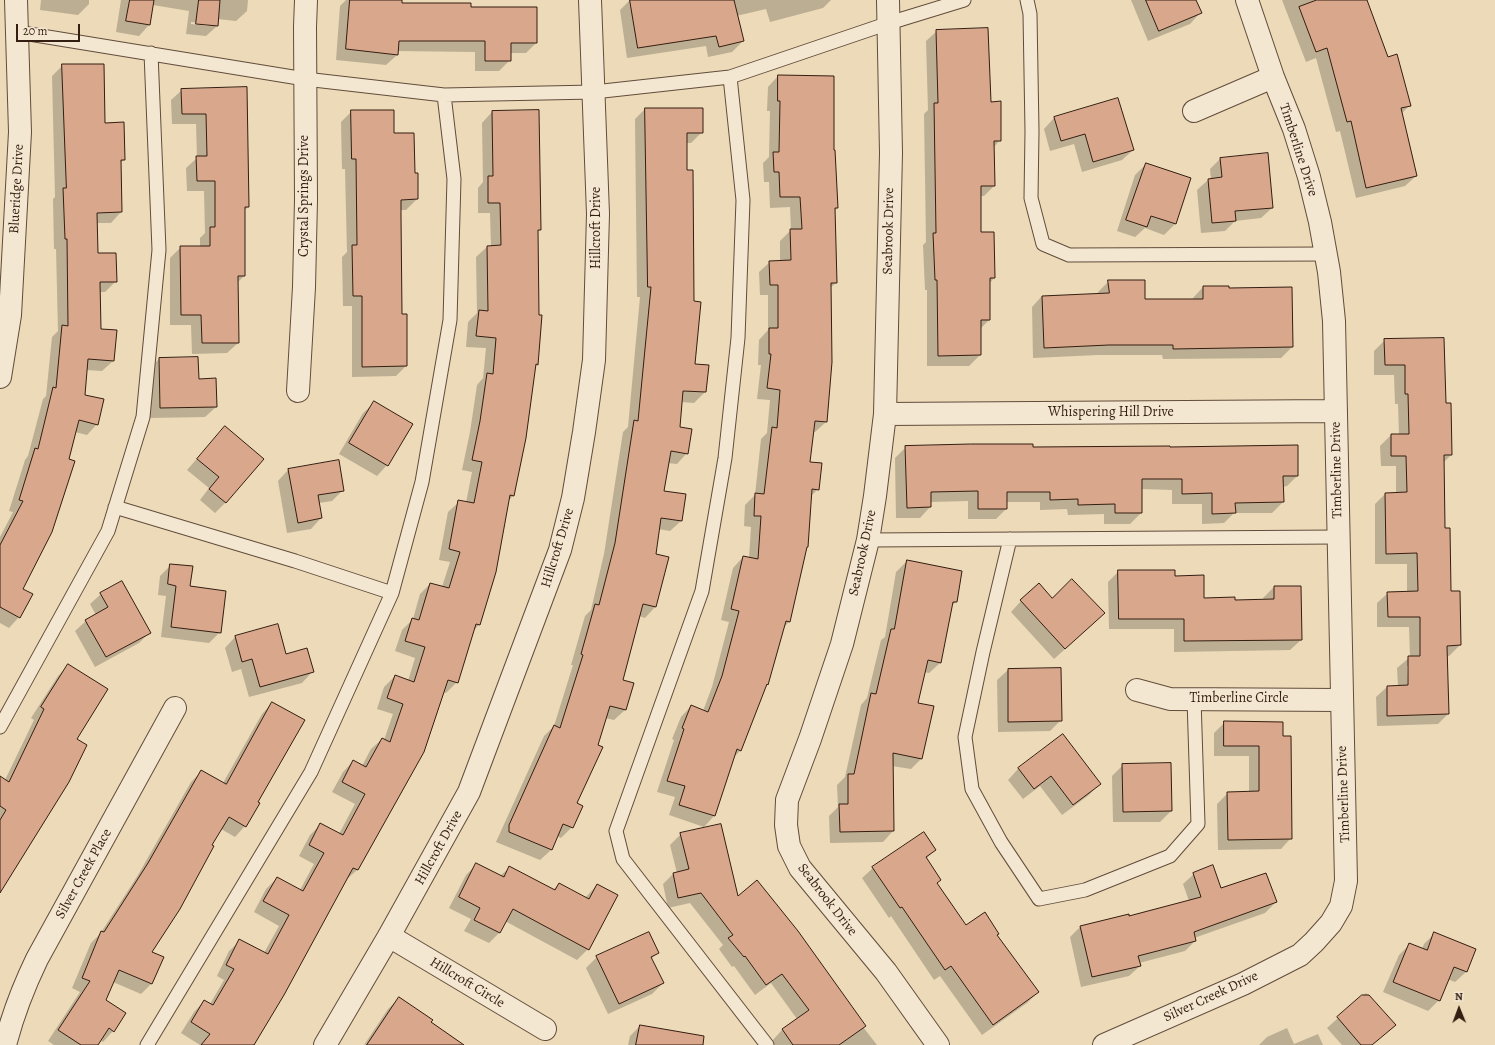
<!DOCTYPE html>
<html>
<head>
<meta charset="utf-8">
<style>
  body { margin:0 }
  #map { position:relative; width:1495px; height:1045px; overflow:hidden; background:#ecdab8; font-family:Alegreya,serif }
  canvas { display:block }
  .north { position:absolute; left:1439px; top:989px; width:40px; height:40px; -webkit-text-stroke:3px #f3e7d1; paint-order:stroke; rotate:359deg; font-size:11px; font-weight:700; line-height:16px; text-align:center; color:#341d11 }
  .north::after { content:''; display:block; margin:auto; width:14px; height:18px; background:#341d11; clip-path:polygon(50% 0,100% 100%,50% 72%,0 100%) }
  .scale { position:absolute; left:16px; top:24px; width:64px; height:18px; box-sizing:border-box; border:2px solid #341d11; border-top:0; padding-left:5px; font-size:12px; line-height:14px; white-space:nowrap; color:#341d11; -webkit-text-stroke:3px #f3e7d1; paint-order:stroke }
</style>
</head>
<body>
<div id="map">
<canvas width="1495" height="1045"></canvas>
<div class="north">N</div>
<div class="scale">20 m</div>
</div>
<script>
const g = document.querySelector('canvas').getContext('2d');
g.lineJoin = 'round';
function fill(path, color) { g.fillStyle = color; g.fill(path, 'evenodd'); }
function strokePath(path, color, width, dash) { g.strokeStyle = color; g.lineWidth = width; g.lineCap = dash ? 'butt' : 'round'; g.setLineDash(dash || []); g.stroke(path); }
function write(font, color, halo, rows, align = 'center') {
  g.font = font + ' Alegreya,serif'; g.lineWidth = 3.5; g.setLineDash([]); g.textBaseline = 'middle'; g.strokeStyle = halo; g.fillStyle = color; for (const [text, x, y, turn = 0] of rows) {
    g.save(); g.translate(x, y); g.rotate((+turn || 0) * Math.PI / 180); g.textAlign = isNaN(turn) ? turn : align; if (halo) g.strokeText(text, 0, 0); g.fillText(text, 0, 0); g.restore();
  }
}
fill(new Path2D(`
  M41 0H89V4L78 15 40 10Z
  M121 0H248L247 11 236 21 217 19V26L206 36 186 34 189 11 153 5 149 25 139 36 116 32ZM191 22 209 24V26L191 24Z
  M346 0H401V4L536 43 526 53H510V60L499 71H475V52L397 51V55L386 65 336 60 340 6Z
  M630 0H831L823 8 770 22 766 9 736 16 743 41 732 52 708 57 706 46 627 58 620 10Z
  M1131 0H1195L1200 13 1190 24 1148 41Z
  M1282 0H1366L1388 58 1410 105 1401 114 1416 176 1405 186 1356 198 1340 131 1336 132 1316 58 1306 62Z
  M937 31 990 103 1000 140 994 147V186L984 196H980V233L994 278 989 284V320L980 329V355L969 366H927V290H925L923 245 926 242 924 114 928 110 926 41Z
  M63 65 104 124 124 160 120 163 121 212 111 223H96L97 254 116 281 105 292H100V330L113 361 102 371 86 370 84 395 97 424 87 435 75 432 22 589 19 617 9 628 0 623V537L13 512 9 511 25 460 28 456 43 399 46 396 52 337 58 331 56 249H54L53 199 55 197 52 76Z
  M778 76 833 151 837 208 834 211 836 283 830 288 826 422 815 432H813L809 463 818 489 811 496 789 622 783 628 768 684 765 687 741 750 733 758 714 816 704 827 669 815 675 797 657 792 674 740 672 739 681 717 691 706 703 711 712 687 729 622 721 620 733 568 743 557 749 558 751 527 744 526 745 505 755 495 761 439 767 433 770 400 757 399 761 365H758L759 340 768 330V295H760L759 272 770 262 780 261V241L791 230 790 207 770 208 769 182H764L763 163 769 157 770 111H767L768 87Z
  M246 88 248 207 244 211V276L237 283 238 343 227 353 192 354 191 325H170V258L181 247H200V238L205 233 204 191H187L186 168 197 158 196 124H172L171 100 182 90Z
  M1118 100 1133 150 1122 160 1082 172 1074 144 1050 151 1044 129 1054 118Z
  M645 109 702 132 691 143H686V171L694 364 705 392 694 403 681 402 679 428 687 453 677 464 668 463 663 492 681 521 670 531 658 529 655 554 668 557 655 607 645 618 639 616 622 681 633 684 625 710 614 720 605 718 576 804 572 827 561 838 557 836 551 850 540 860 496 842 544 736 554 726 573 665H571L585 616 591 610 604 554 623 432 628 427 640 297H637L635 119Z
  M352 111 393 134 414 174H417V199L406 210H400L401 315 406 366 396 376 352 377V306H343L342 257 347 252 345 169H342L341 122Z
  M492 112 540 229 537 232V364L534 366 525 438 513 496 508 501 479 625 473 631 457 682 446 693 443 692 423 750 357 870 346 880 254 1045H200L181 1033 194 1012 204 1001 210 1004 224 980 217 976 229 951 240 941 264 953 279 926 254 912 266 889 277 878 300 890 314 864 299 856 310 835 321 824 339 834 355 804 332 792 343 772 353 761 362 766 371 749 382 739 384 740 393 714 377 709 384 687 395 676 408 681 415 658 395 651 402 630 413 619 420 594 430 584 442 587 450 562 439 560 448 512 459 502 466 503 472 472 462 470 470 432 477 385 483 378 486 348 466 347 468 322 477 313 476 257 487 247H491L490 213H478V188L483 182 482 123Z
  M1221 158 1272 208 1261 218 1235 221 1225 231 1201 233 1197 190 1208 180 1211 179 1210 169Z
  M1146 164 1190 179 1175 224 1164 235 1145 228 1135 237 1117 231 1135 175Z
  M1109 281 1144 300H1193V298L1203 287 1228 289 1291 288 1292 347 1281 358 1163 359 1162 355H1098L1033 358 1032 307 1042 296 1098 294V292Z
  M1385 340 1445 404 1451 455 1443 463 1444 529 1450 592 1460 645 1449 656H1447L1448 714 1438 724 1377 726 1376 697 1387 687 1398 686 1397 668 1410 657 1409 627H1377V603L1388 593 1407 592V564H1375V504L1385 494H1396V466H1381L1380 446 1391 435H1399L1398 404H1395L1394 375H1374V351ZM1407 666H1409L1410 690H1408Z
  M159 359 198 380 216 407 205 417 150 418 149 369Z
  M374 403 387 465 377 476 339 454 363 413Z
  M225 427 226 502 215 513 200 500 209 488 187 470Z
  M906 447 1169 448 1297 476 1287 486 1282 487 1283 502 1272 513H1234L1224 523 1202 524V504H1172V490L1141 489V513L1130 524H1104V514L1068 515 1067 509 1040 510V502H1006V509L996 519H968V501L930 502V507L920 518H896L895 458Z
  M288 470 343 490 332 501 319 503 321 518 311 529 287 533 278 481Z
  M907 561 956 602 951 606 940 663 929 673 924 672 917 704 921 759 911 769 892 766 893 831 883 842 830 843 829 816 838 807 837 785 845 777 861 705 867 698 881 640 885 637 896 572Z
  M171 565 189 587 220 632 209 643 161 637 166 596 158 595 160 576Z
  M1119 571 1174 577 1203 599 1234 601 1264 600 1263 598 1274 587 1301 640 1290 650 1174 652V629H1109L1108 582Z
  M101 594 150 632 139 643 95 667 75 631 86 621 96 615 90 604Z
  M1051 599 1093 624 1054 659 1011 612 1021 601Z
  M235 637 285 655 312 672 302 683 249 697 241 669 232 672 225 648Z
  M68 666 75 740 0 892V785L5 780 34 720 31 718 58 676Z
  M1060 669V721L1050 731 998 732 997 680 1008 670Z
  M272 703 257 803 245 826 235 837 221 829 151 952V984L141 994 113 982 105 1001 113 1031 103 1042 100 1040 97 1045H54L48 1041 80 992 72 988 91 943 100 934 138 875 191 782 202 771 223 783 262 714Z
  M1225 722 1282 737 1291 838 1281 849 1218 850 1217 804 1228 793H1249V756H1214V733Z
  M1063 736 1099 784 1089 795 1062 815 1040 786 1023 799 1008 780 1018 769Z
  M1123 765 1171 811 1160 822H1113L1112 776Z
  M681 834 737 897 863 1027 877 1045H775L772 1041 782 1030 797 1019 771 983 755 995 734 966 732 967 719 949 723 945 690 903 668 908 663 884 673 874 677 873 670 845Z
  M935 850 926 859 940 880 936 884 965 926 996 935 1038 992 1027 1003 982 1035 940 976 934 980 891 916 889 918 862 878 873 868Z
  M477 864 500 876 509 868 553 890 559 884 585 898 597 885 588 949 577 960 505 921 499 933 489 943 464 931 471 919 449 908 466 875Z
  M1194 874 1221 890 1276 902 1265 913 1194 938 1195 941 1185 951 1139 963 1140 966 1129 976 1081 987 1070 937 1080 927 1128 917 1189 901 1183 884Z
  M1434 934 1475 950 1466 972 1455 982 1447 979 1439 1000 1428 1011 1383 992 1399 955 1410 944 1422 949 1424 944Z
  M658 953 651 959 663 983 652 994 608 1014 586 968 597 957Z
  M1366 993 1394 1025 1384 1035V1033L1371 1045H1342L1327 1028Z
  M399 998 462 1045H364L388 1009Z
  M640 1026 675 1045H628L630 1036Z
  M1287 1028 1294 1044 1318 1034 1323 1045H1259L1267 1037Z`), '#0003');
const building = new Path2D(`
  M130 0H154L150 25 126 21Z
  M199 0H220L218 26 196 24Z
  M350 0H402V3H471V7H537V43H511V61H485V41H399L398 55 346 49Z
  M630 0H734L744 41 719 47 716 36 638 48Z
  M1146 0H1196L1202 13 1159 31Z
  M1317 0H1367L1388 57 1397 54 1411 106 1401 108 1417 176 1366 188 1351 121 1347 122 1327 48 1316 52 1299 7Z
  M988 28 991 102 1001 101V141H994L995 186H981V232H994L995 278H990V320H981V355L938 356 937 280H935L933 233H936L934 103H938L936 30Z
  M62 64H104L105 123 124 122 125 160H121L122 212 97 213 98 253H116L117 282H100L101 329 117 330 114 361 88 359 85 395 104 399 98 425 79 420 69 459 75 461 52 532 23 589 33 594 20 618 0 607V545L23 501 19 500 35 448 38 449 53 387 56 388 62 325 68 326 67 239H65L63 188H66Z
  M778 75 834 76V150H835L838 208H835L837 283H831L832 362 827 422 815 421 810 462 822 463 819 490 812 489 808 547H807L790 622 786 621 768 685 767 684 741 751 737 749 715 816 679 805 685 786 667 781 684 729 682 728 691 705 708 712 722 676 739 611 731 609 743 556 758 559 761 516H754L755 493 764 494 772 427 777 428 780 390 767 388 771 354H769V328H778V285H770L769 261 791 260 790 229H802L800 197H780L779 172H774L773 152H779L780 101H778Z
  M247 87 249 207H245V276H238L239 343H202L201 315H181L180 246H210V227H215V181H197L196 156H207L206 114H182L181 89Z
  M1118 98 1134 150 1093 162 1085 134 1061 141 1054 117Z
  M645 108H703V133H687V170H693L694 301 701 302 695 364 709 365 706 392 683 391 680 427 692 429 688 454 671 451 664 491 686 494 682 521 661 518 656 554 669 557 656 607 643 604 623 680 634 683 626 710 610 706 598 745 603 747 577 803 583 806 573 828 563 824 552 850 509 832V825L554 725 560 728 583 655 581 654 595 604 599 605 615 543 634 420 638 421 651 287H648Z
  M351 110H394V133H414L415 173H418V199L401 200V217L402 314H407V366L362 367V296H353L352 245H357L356 159H352Z
  M539 110 541 230H538L539 315H542L538 365 536 364 526 438 514 496 510 495 496 572 480 625 476 624 458 683 448 680 424 752 358 870 353 868 284 995 254 1045H201L210 1034 191 1022 204 1000 213 1005 234 969 226 965 239 939 268 954 289 915 263 901 277 877 303 891 324 853 309 845 320 823 343 835 365 794 342 782 353 760 366 767 382 738 390 742 403 704 387 698 395 675 414 682 425 647 405 641 412 618 419 620 430 583 449 588 460 552 449 549 458 500 474 503 482 462 472 460 480 421 487 373 493 374 496 338 476 336 479 310 488 311 487 246 501 245 500 203H488V176H493L492 111Z
  M1268 153 1273 208 1235 211 1236 221 1212 223 1208 179 1222 177 1220 158Z
  M1146 163 1191 178 1176 224 1151 216 1147 227 1126 220Z
  M1108 280H1145V299H1203V286H1229V288L1292 287 1293 347 1173 349V345H1109L1044 348 1042 296 1109 293Z
  M1444 338 1446 403H1451L1452 455H1444L1445 528H1450L1451 591H1460L1461 645 1447 646 1449 714 1387 716V686L1408 685V656H1420V617H1388L1387 592 1418 591 1417 553 1386 554 1385 493 1407 492 1406 456H1391V434H1409L1408 394H1405V365H1385L1384 339Z
  M198 357 199 379 216 378 217 407 160 408 159 358Z
  M374 401 413 424 388 466 349 443Z
  M225 426 264 459 226 503 209 489 219 477 197 459Z
  M971 444H1033V447L1170 446V447L1298 445V476H1283L1284 502 1235 503 1236 513 1212 514V493L1182 494V479H1142V513H1115V504L1078 505V499L1050 500V492H1007V509H978V491L931 492V507L907 508 905 446Z
  M339 460 344 491 318 495 322 518 298 523 288 469Z
  M907 560 962 571 957 602H953L941 663 928 660 918 703 934 706 922 759 893 753 894 831 840 832 839 804H848V774H854L871 693 876 694 891 629H894Z
  M170 564 193 566 190 586 226 591 221 633 171 627 176 586 168 584Z
  M1118 570H1175V576L1204 575V598L1235 597V600L1274 599V586H1301L1302 640 1184 641V619H1119Z
  M1072 579 1105 613 1065 649 1020 600 1039 583 1052 598Z
  M122 581 151 633 106 657 85 620 108 607 100 593Z
  M278 624 286 654 307 648 314 672 260 687 252 659 242 662 235 636Z
  M68 664 108 689 77 739 87 745 69 782 0 893V820L6 810 0 806V776L9 782 44 709 41 707Z
  M1061 668 1062 721 1008 722V669Z
  M272 702 305 720 258 802 260 803 246 827 229 817 212 845 214 846 180 909 152 952 164 957 152 984 119 970 106 1000 126 1013 114 1032 109 1028 98 1045H81L58 1030 90 981 82 978 101 931 104 932 148 863 201 770 226 784Z
  M1224 721 1283 722V736H1291L1292 839 1228 840 1227 792 1259 791V746H1224Z
  M1063 734 1101 784 1073 805 1051 776 1034 789 1018 768Z
  M1171 763 1172 811 1123 812 1122 764Z
  M721 824 738 896 757 880 798 931 866 1026 839 1045H793L782 1029 809 1010 782 974 766 985 745 956 744 957 728 938 733 935 701 893 678 898 673 873 689 869 680 833Z
  M924 832 936 850 926 857 941 880 937 883 966 925 985 912 999 934 997 935 1039 992 993 1025 951 966 945 970 902 907 900 908 872 867Z
  M476 863 504 877 509 866 555 890 559 883 589 899 597 884 618 895 589 950 513 909 500 933 474 920 480 908 459 897Z
  M1213 865 1221 888 1266 873 1277 902 1194 932 1196 941 1138 956 1141 966 1092 977 1080 926 1129 914V916L1201 897 1193 873Z
  M649 932 659 953 651 957 664 983 619 1004 596 956Z
  M1434 932 1476 949 1467 972 1454 967 1440 1001 1393 982 1409 943 1427 950Z
  M1362 995H1369L1396 1025 1372 1045H1361L1337 1017Z
  M399 997 433 1020 431 1022 464 1045H367Z
  M640 1025 704 1036 703 1045H636Z`);
fill(building, '#d9a78b');
strokePath(building, '#341d11', 1);
const lane = new Path2D(`
  M1027 0 1030 14 1032 131 1031 198 1043 244 1069 255 1326 254
  M17 32 305 79 444 95 594 92 730 77 889 23 964 0
  M730 77 743 200 738 338 725 458 702 591 616 831 623 859 767 1045
  M115 507 295 561 392 593
  M1010 539 983 652 965 737 972 789 1001 842 1039 899 1085 890 1170 856 1198 824 1194 699
  M868 540 1338 537
  M0 727 108 531 143 417 159 250 151 53
  M147 1045 311 772 392 593 422 482 450 320 454 179 444 95`);
const street = new Path2D(`
  M888 0 891 153 885 414 875 496 868 540 842 644 810 739 787 800 786 825 789 846 800 868 886 972 938 1045
  M1194 111 1273 77
  M0 377 10 315 20 132 16 0
  M298 391 304 287 306 200 305 27 306 0
  M885 414 1336 411
  M1137 690 1170 699 1341 700
  M389 936 545 1029
  M5 1045C13 1014 23 988 37 959L175 708
  M325 1045 389 936 469 792 560 550 573 498 584 432 594 360 598 214 590 0
  M1104 1045 1243 984 1300 955 1314 942 1331 923 1341 906 1346 881 1334 321 1329 272 1320 222 1309 177 1294 129 1273 77 1247 0`);
strokePath(lane, '#624c3b', 15);
strokePath(street, '#624c3b', 24);
strokePath(lane, '#f3e7d1', 13);
strokePath(street, '#f3e7d1', 22);
write('14px', '#341d11', '#f3e7d1', [
  ["Timberline Drive",1298,150,72],
  ["Blueridge Drive",17,189,-87],
  ["Crystal Springs Drive",305,196,-90],
  ["Hillcroft Drive",597,228,-90],
  ["Seabrook Drive",889,231,-89],
  ["Whispering Hill Drive",1111,413],
  ["Timberline Drive",1337,470,-91],
  ["Hillcroft Drive",558,548,-73],
  ["Seabrook Drive",863,553,-78],
  ["Timberline Circle",1239,699],
  ["Timberline Drive",1344,794,-92],
  ["Hillcroft Drive",439,848,-61],
  ["Silver Creek Place",84,874,-61],
  ["Seabrook Drive",827,900,52],
  ["Hillcroft Circle",467,983,31],
  ["Silver Creek Drive",1211,997,-25]
]);
</script>
</body>
</html>
